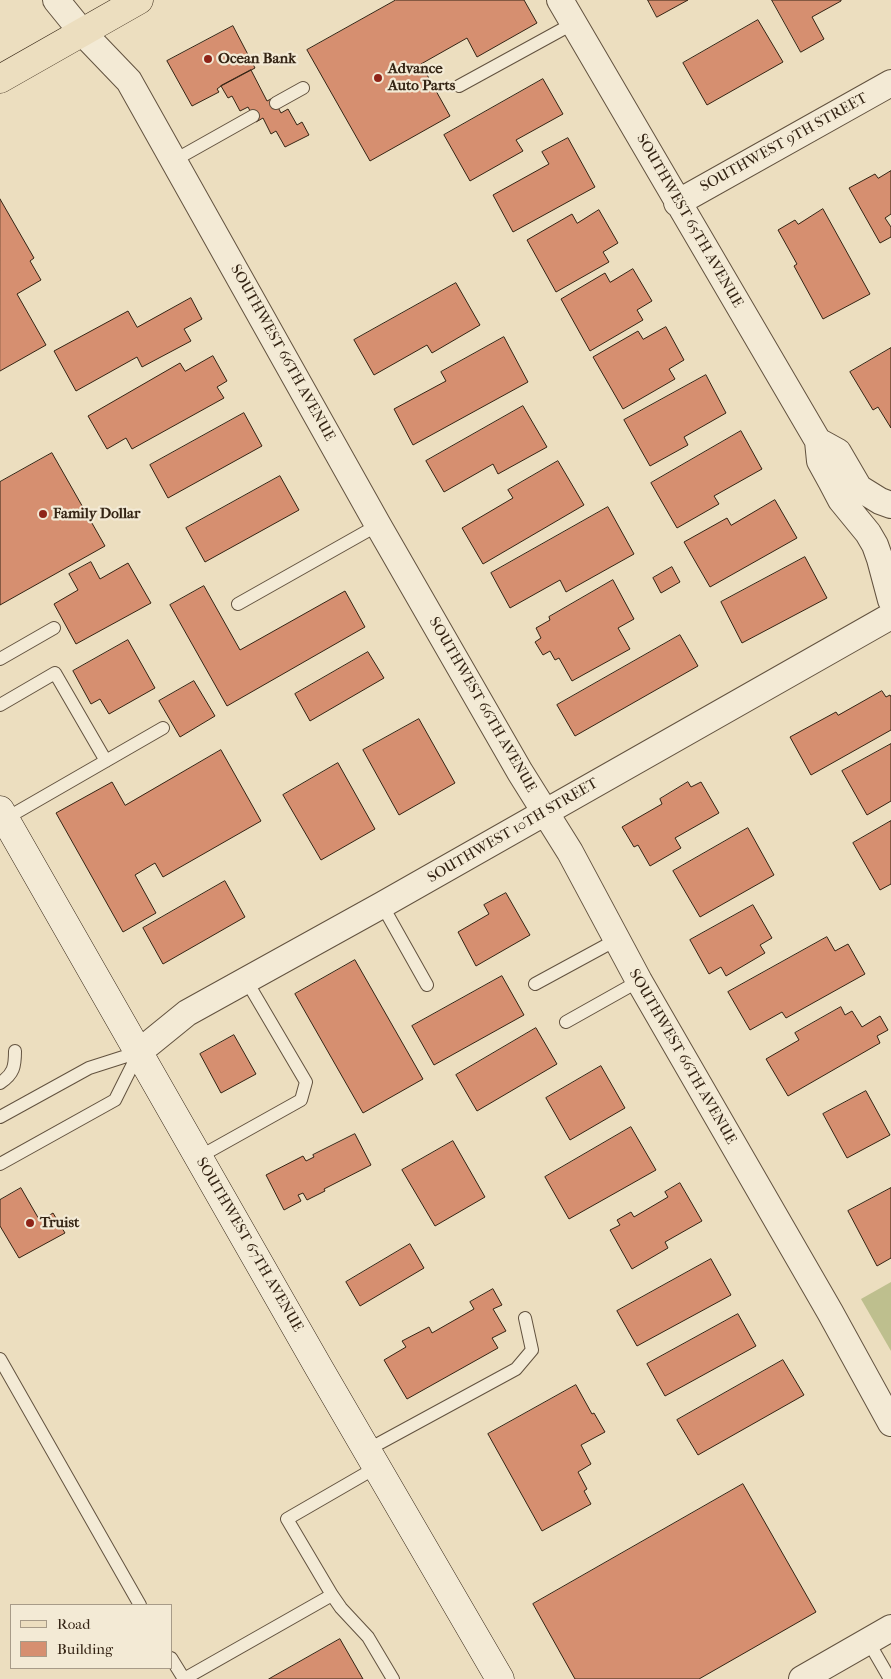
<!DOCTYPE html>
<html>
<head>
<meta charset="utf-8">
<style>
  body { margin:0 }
  #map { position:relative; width:891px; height:1679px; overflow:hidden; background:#ecdebf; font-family:"IM FELL French Canon",serif }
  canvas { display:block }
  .legend { position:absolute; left:10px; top:1604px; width:162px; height:65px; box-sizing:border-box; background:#f3ead5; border:1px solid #a79b88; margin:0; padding:6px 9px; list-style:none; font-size:15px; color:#342414 }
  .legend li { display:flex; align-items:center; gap:10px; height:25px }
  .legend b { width:25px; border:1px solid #a79b88 }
</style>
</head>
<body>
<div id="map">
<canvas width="891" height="1679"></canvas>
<ul class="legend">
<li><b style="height:6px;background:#ecdebf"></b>Road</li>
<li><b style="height:14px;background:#d68f70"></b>Building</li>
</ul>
</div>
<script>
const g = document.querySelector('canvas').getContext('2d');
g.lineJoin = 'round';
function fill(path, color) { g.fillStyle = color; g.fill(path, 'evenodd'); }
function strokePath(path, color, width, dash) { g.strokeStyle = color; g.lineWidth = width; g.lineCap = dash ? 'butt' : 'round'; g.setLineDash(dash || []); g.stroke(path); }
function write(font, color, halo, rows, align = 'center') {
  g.font = font + ' "IM FELL French Canon",serif'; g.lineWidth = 4.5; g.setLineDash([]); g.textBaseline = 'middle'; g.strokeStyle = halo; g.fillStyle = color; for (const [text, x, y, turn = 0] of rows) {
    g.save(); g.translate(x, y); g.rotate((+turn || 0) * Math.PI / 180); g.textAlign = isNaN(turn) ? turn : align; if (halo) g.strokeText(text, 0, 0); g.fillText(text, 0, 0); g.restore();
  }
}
fill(new Path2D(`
  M891 1282V1351L861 1299Z`), '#bebf8e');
const building = new Path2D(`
  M396 0H524L537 23 477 57 467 38 421 64 450 116 370 161 307 50Z
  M648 0H688L657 17Z
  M772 0H841V1L812 17 824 39 801 52Z
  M758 20 783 62 707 105 683 63Z
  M233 26 255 68 221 86 217 89 219 92 192 106 167 61Z
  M251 70 267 101 273 98 281 113 288 109 297 125 302 122 309 135 285 147 276 131 271 134 263 118 256 122 248 107 240 111 232 96 228 98 221 86Z
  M543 79 563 114 516 140 523 151 470 181 444 135Z
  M568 138 595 187 513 232 493 195 549 164 542 152Z
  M891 171V214L885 218 891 227V237L880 243 849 188 875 174 878 178Z
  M0 199 34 258 30 261 41 280 17 294 46 345 0 371Z
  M823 209 870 294 823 319 794 266 797 264 778 230 795 220 798 224Z
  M599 210 618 243 603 252 609 262 556 292 527 240 572 214 577 223Z
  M633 269 652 301 637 310 643 320 590 351 561 299 605 273 610 282Z
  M456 283 480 325 432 353 427 345 374 375 354 340Z
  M191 298 202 319 184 329 191 341 142 367 137 357 76 391 54 351 128 311 137 327Z
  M666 327 684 360 669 369 675 379 623 409 593 357 638 331 643 339Z
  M504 337 528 382 413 445 394 409 446 381 441 372Z
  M891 348V428L878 407 873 410 850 372Z
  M213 356 227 381 217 387 224 398 132 449 126 438 107 449 88 416 180 363 185 371Z
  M706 375 726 413 684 437 688 445 650 466 624 420Z
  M523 406 547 447 498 474 493 464 444 492 426 461Z
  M244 413 262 446 168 498 150 465Z
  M741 431 762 469 714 496 719 504 677 528 651 483Z
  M52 453 105 546 0 605V482Z
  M558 461 584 505 483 564 462 528 513 498 508 490Z
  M280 476 299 510 205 562 186 528Z
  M775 500 797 538 710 587 684 542 727 518 731 525Z
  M608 507 634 554 566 592 560 580 510 608 491 573Z
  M805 557 827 598 742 643 721 602Z
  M91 562 100 579 128 563 151 603 76 644 54 604 78 590 69 574Z
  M672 567 680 582 661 593 653 578Z
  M613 580 634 619 618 628 630 649 572 681 559 658 555 660 550 651 543 655 535 642 541 638 536 628 550 620 549 617Z
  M204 586 240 650 345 591 365 627 227 706 170 605Z
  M680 635 698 666 575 736 557 705Z
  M128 640 155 688 109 714 100 699 91 704 73 671Z
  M368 652 384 678 310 721 295 694Z
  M194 681 215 716 180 737 159 701Z
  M882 691 886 697 890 695 891 697V730L811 775 790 737 836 712 838 715Z
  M419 719 455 783 399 815 363 750Z
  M891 744V801L867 815 842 771Z
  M221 750 261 821 163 877 155 863 135 875 156 913 123 932 56 813 112 782 125 805Z
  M338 763 375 829 321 860 283 795Z
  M688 782 691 787 701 782 719 813 675 838 681 848 650 866 638 845 634 847 622 827 662 804 660 799Z
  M891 821V884L880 890 853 843Z
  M748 828 774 875 700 917 673 871Z
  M225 881 245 917 163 964 143 928Z
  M506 893 530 935 476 966 458 932 489 914 484 905Z
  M753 905 772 938 760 945 765 953 726 976 721 967 709 974 690 940Z
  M827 937 835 951 848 944 865 974 786 1018 782 1012 750 1030 728 992Z
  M355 960 423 1079 363 1113 295 994Z
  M502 976 524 1015 434 1065 412 1026Z
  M841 1007 845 1015 852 1011 862 1027 880 1016 888 1030 877 1036 880 1043 788 1096 766 1059 799 1040 795 1033Z
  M536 1028 557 1064 477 1111 456 1075Z
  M234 1035 256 1074 221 1093 200 1054Z
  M601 1066 625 1108 570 1140 546 1098Z
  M866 1091 890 1135 847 1158 823 1114Z
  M631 1127 656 1170 569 1219 545 1177Z
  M355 1134 371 1165 324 1189 325 1191 307 1200 303 1193 298 1195 301 1201 284 1210 266 1175 303 1156 306 1161 314 1157 313 1155Z
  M453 1141 485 1197 435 1226 402 1170Z
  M680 1183 702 1221 665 1242 668 1248 632 1269 610 1230 620 1225 617 1220 631 1212 634 1217 668 1197 665 1192Z
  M21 1188 40 1221 53 1213 65 1233 19 1258 0 1226V1200Z
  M891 1188V1258L877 1266 848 1211Z
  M410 1244 424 1268 360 1306 346 1282Z
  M711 1259 731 1295 637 1346 617 1311Z
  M493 1289 502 1305 493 1309 506 1331 492 1338 498 1348 407 1399 384 1360 406 1347 402 1341 429 1327 432 1333 474 1309 470 1302Z
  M738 1314 756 1346 665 1396 647 1364Z
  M783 1360 804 1395 698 1455 677 1420Z
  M576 1385 592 1414 594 1413 605 1432 581 1445 591 1464 578 1472 587 1489 584 1491 591 1504 542 1531 488 1434Z
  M743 1484 816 1612 699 1679H575L533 1604Z
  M340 1639 363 1679H269Z`);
fill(building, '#d68f70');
strokePath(building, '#342414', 1);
const lane = new Path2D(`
  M459 86 574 23
  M276 103 303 88
  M173 161 253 116
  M238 604 378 525
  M0 659 54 628
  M0 705 55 673 106 761
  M5 819 163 728
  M382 905 427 985
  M535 984 616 940
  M566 1022 639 981
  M0 1083C14 1074 15 1066 15 1051
  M0 1117 89 1068 139 1052
  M199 1157 301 1100 306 1082 246 980
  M0 1164 115 1100 139 1052
  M0 1359 140 1605
  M367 1450 516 1369 532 1350 525 1318
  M377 1467 287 1519 332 1595 341 1608 368 1637 393 1679
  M868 1641 890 1679
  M171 1658 184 1679
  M184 1679 332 1595`);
const street = new Path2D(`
  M56 0 82 32 129 81 378 525 520 772 570 852 639 981 830 1312 891 1423
  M560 0 818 441 820 461 831 481 841 500 868 533 875 545 880 559 891 600
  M677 203 891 83
  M818 441 838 452 859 488 880 501 891 505
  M139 1052 187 1013 382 905 891 616
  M802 1679 891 1628`);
const secondary = new Path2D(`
  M0 810 319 1368 500 1679`);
const primary = new Path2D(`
  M0 79 139 0`);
strokePath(lane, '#62523f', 14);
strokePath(street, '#62523f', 28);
strokePath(secondary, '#342414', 29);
strokePath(primary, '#342414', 29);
strokePath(lane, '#f3ead5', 12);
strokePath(street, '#f3ead5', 26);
strokePath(secondary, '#f3ead5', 28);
strokePath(primary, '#ecdebf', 28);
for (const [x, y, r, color] of [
  [208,59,5,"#8f2418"],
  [378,78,5,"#8f2418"],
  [43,514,5,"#8f2418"],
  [30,1223,5,"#8f2418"]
]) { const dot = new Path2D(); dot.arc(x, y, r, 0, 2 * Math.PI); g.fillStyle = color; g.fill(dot); strokePath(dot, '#f3ead5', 2); }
write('bold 15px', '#342414', '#f3ead5', [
  ["Ocean Bank",218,59],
  ["Advance",388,69],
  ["Auto Parts",388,86],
  ["Family Dollar",53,514],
  ["Truist",40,1223]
], 'left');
write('15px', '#342414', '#f3ead5', [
  ["SOUTHWEST 9TH STREET",784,143,-29],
  ["SOUTHWEST 65TH AVENUE",689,221,60],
  ["SOUTHWEST 66TH AVENUE",282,353,61],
  ["SOUTHWEST 66TH AVENUE",482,705,60],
  ["SOUTHWEST 10TH STREET",513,831,-30],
  ["SOUTHWEST 66TH AVENUE",682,1057,60],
  ["SOUTHWEST 67TH AVENUE",249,1245,60]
]);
</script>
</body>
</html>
